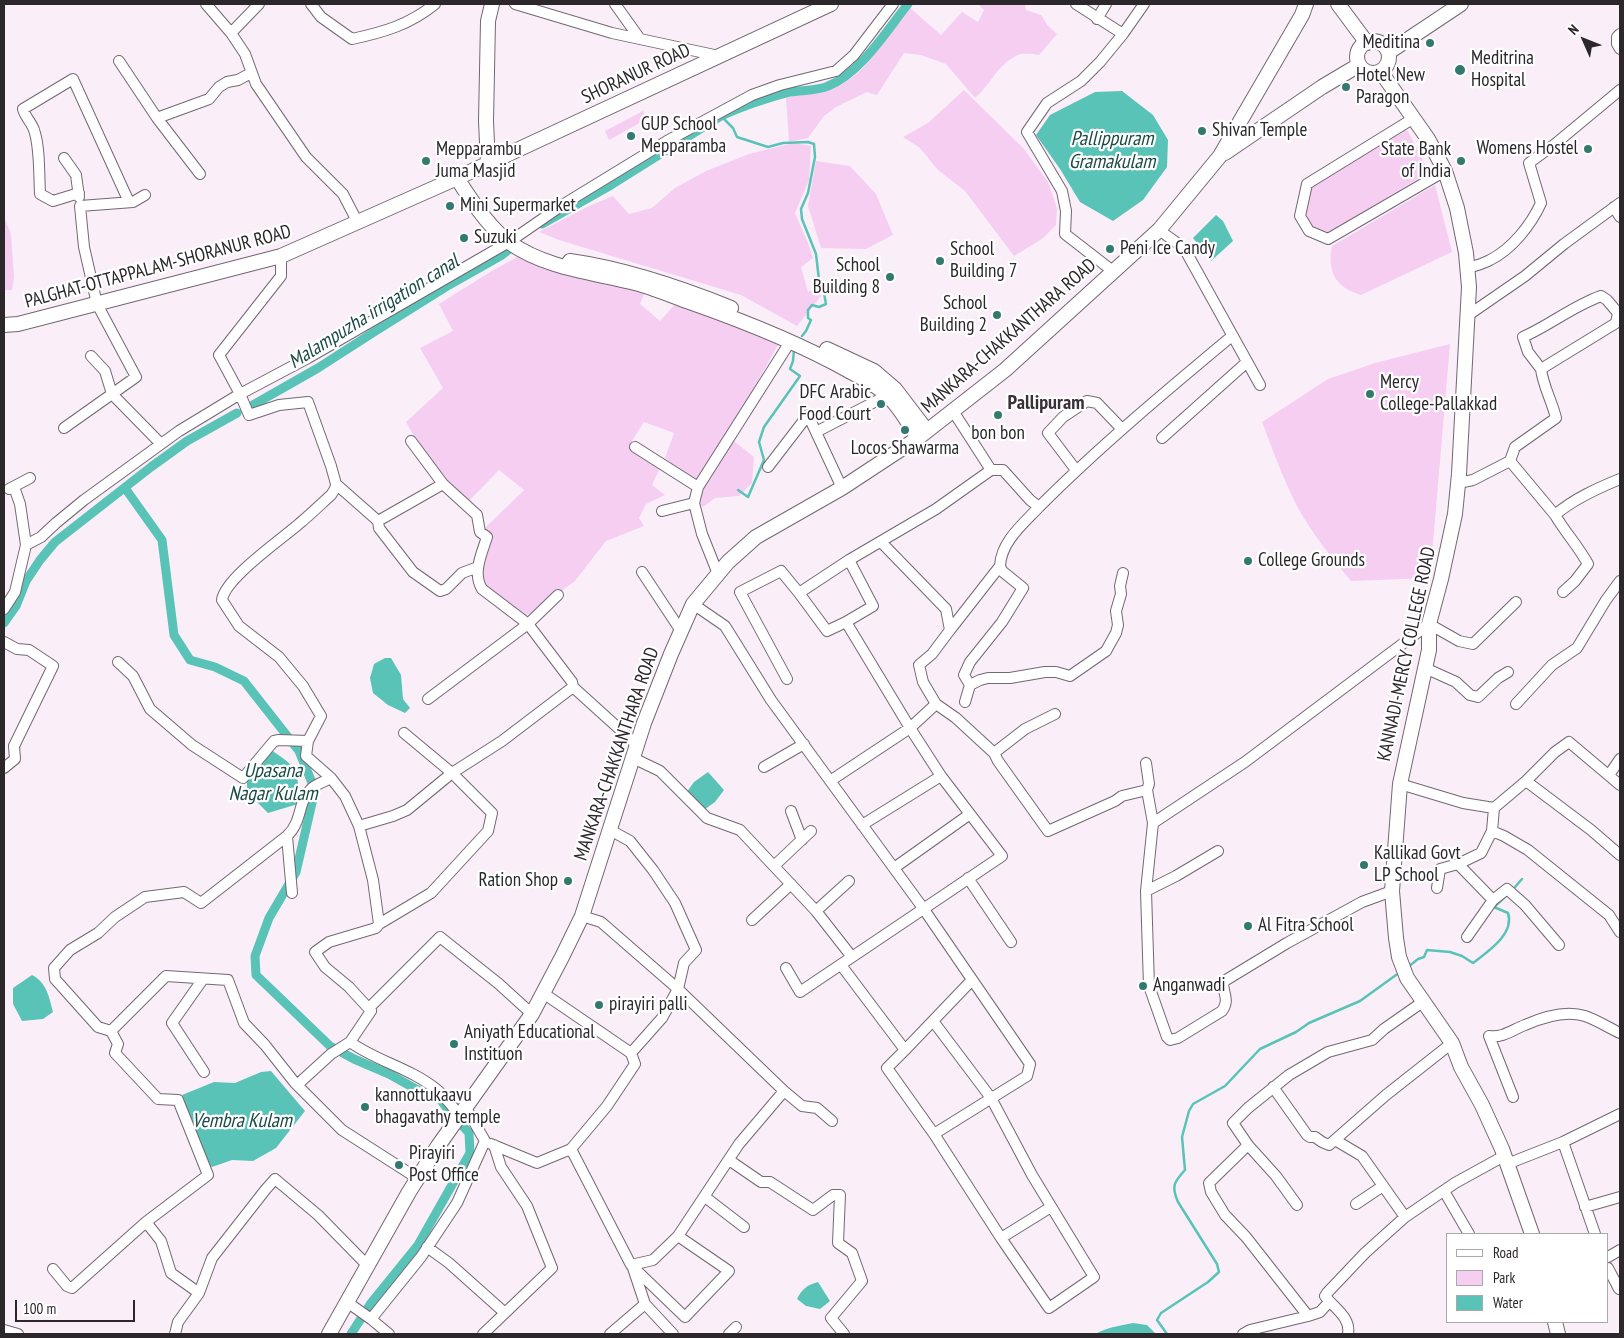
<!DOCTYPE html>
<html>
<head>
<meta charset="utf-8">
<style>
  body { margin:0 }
  #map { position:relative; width:1624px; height:1338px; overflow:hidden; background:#faeff9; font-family:"PT Sans Narrow",sans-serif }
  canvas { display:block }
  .frame { position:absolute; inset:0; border:5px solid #2b272b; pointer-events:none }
  .legend { position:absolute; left:1446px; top:1233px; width:162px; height:90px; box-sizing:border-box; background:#fff; border:1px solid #aaa9aa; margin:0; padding:6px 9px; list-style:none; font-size:15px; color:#2b272b }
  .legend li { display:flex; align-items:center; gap:10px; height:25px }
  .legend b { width:25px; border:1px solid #aaa9aa }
  .north { position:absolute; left:1559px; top:15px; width:50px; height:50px; -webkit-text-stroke:4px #fff; paint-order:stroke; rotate:314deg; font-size:14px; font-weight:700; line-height:20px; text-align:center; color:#2b272b }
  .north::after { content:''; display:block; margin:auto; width:18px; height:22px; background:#2b272b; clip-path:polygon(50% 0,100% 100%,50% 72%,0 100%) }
  .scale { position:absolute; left:15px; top:1300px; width:120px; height:22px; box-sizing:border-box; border:2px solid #2b272b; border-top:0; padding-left:6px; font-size:15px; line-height:18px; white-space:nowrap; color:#2b272b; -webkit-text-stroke:4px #fff; paint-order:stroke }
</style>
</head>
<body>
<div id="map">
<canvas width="1624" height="1338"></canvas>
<div class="frame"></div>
<ul class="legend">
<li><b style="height:6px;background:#fff"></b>Road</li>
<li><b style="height:14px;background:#f5cef2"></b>Park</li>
<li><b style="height:14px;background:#58c3b6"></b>Water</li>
</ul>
<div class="north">N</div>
<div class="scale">100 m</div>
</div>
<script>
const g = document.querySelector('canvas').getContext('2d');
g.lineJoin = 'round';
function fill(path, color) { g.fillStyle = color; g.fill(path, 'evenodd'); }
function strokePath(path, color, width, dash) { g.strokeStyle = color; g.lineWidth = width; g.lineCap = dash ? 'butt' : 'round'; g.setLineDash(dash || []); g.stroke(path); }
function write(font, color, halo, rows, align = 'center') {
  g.font = font + ' "PT Sans Narrow",sans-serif'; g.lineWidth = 4.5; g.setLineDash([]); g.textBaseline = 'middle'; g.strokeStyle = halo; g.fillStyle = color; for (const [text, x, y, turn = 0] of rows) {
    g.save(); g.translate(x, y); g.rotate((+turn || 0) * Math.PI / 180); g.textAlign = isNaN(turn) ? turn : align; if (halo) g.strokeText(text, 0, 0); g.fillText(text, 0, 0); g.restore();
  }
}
fill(new Path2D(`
  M978 4H1025L1026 10 1041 15 1048 26 1057 34 1039 55C1033 54 1024 53 1018 55 996 65 992 84 975 98L946 64 921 55 904 53 877 95 867 92 836 107 824 116 808 138 789 142 786 97C802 94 821 93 836 87 869 73 887 33 909 7L941 35 962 12 978 22 984 10Z
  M964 90 1024 149 1048 182 1057 208 1056 225 1042 239 1014 256 965 191 938 170 920 148 903 137 928 123Z
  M643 111 647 119 609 140 605 131Z
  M1404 124 1429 172 1330 232 1320 233C1303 219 1290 204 1304 183Z
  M794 143 811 146 809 180 795 213 808 243 813 258 801 267 808 292 817 286 821 296 797 326 741 295 559 240 539 232 587 207 613 196 629 214 652 208 675 188 706 171 749 154Z
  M816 161 850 166 876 194 893 235 866 249 821 248 808 206Z
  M1435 185 1452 252 1361 295C1335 288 1327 270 1332 246Z
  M4 217 11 234 14 277 12 290H4Z
  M521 255 563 274 605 279 645 291 640 304 660 321 677 302 733 321 778 345 731 429 735 442 754 457 752 483 739 496 715 498 703 507 694 501 699 484 665 458 674 433 644 422 632 441 660 468 652 485 665 495 646 504 639 518 644 526 606 541 575 581 525 617 484 587 478 563 486 527 524 490 499 470 467 503 433 470 406 422 443 388 420 348 453 331 439 304 490 272Z
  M1450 344 1430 578 1351 581C1332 558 1313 535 1298 508 1284 481 1273 451 1262 422L1328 379 1375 363Z`), '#f5cef2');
fill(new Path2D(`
  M1122 91 1153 115 1168 140 1167 167 1143 200 1113 221 1080 202 1060 169 1036 135 1050 115 1095 92Z
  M1216 215 1223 221 1233 241 1211 261 1193 238Z
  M385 658H391L401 675 403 699 410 708 405 713 388 705 373 693 370 678 374 664Z
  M271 750C299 768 299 772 298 804L268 813 247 792V778Z
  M708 772 724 790 715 802 701 812 686 793 694 782Z
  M32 975C47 983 49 997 53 1012L43 1019 22 1021 13 1004V988Z
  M271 1071 305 1111 276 1148 253 1161 232 1160 212 1167 197 1153 191 1119 182 1095 214 1082 235 1083 261 1072Z
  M818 1282 830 1301 820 1309 806 1306 797 1299C802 1289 807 1285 818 1282Z
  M1133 1323 1147 1325 1156 1334H1095C1108 1327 1119 1326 1133 1323Z`), '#58c3b6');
strokePath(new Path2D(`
  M721 116 733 128 737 137 768 147 783 143 808 142 814 144 815 157 808 193 801 209 802 219 816 254 819 280 824 293 826 304 819 307 812 305 808 310V318L811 320 806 331 802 336
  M738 490 748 497 764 460 759 442 764 427 800 376 790 369 793 361 794 350
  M1515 887 1522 879
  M1408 967 1418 959 1424 957 1427 950 1450 952 1462 956 1473 963C1487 952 1515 934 1508 913L1494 907 1505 897
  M1167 1334 1157 1320 1161 1313 1208 1282 1219 1272 1217 1264 1178 1202C1171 1186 1174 1182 1185 1170L1182 1137 1189 1111 1193 1104 1225 1086 1260 1049 1296 1032 1309 1023 1360 1001 1396 975 1400 973`), '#58c3b6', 2.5);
strokePath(new Path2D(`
  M542 224 611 185 721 116C743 106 767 98 790 92 802 90 817 91 828 86 861 73 887 30 908 4
  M253 405 318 368 374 332 449 285 502 255 512 247
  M125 488 162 540 174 635 190 660 215 667 244 681 299 751 315 790 296 872 269 918 255 956 256 975 330 1046 354 1059 389 1074 423 1093 440 1099 446 1107
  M4 623 16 606 26 581 40 560 55 542 151 467 187 441 237 413
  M351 1334 371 1303 418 1245 470 1153 469 1133 462 1125`), '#58c3b6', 9);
const street = new Path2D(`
  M206 4 231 33
  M259 4 231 33 245 54 256 84 306 157 343 194 358 223
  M311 4 321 17 352 39C384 32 409 25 435 4
  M515 4 612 33 719 56
  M615 4 640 39
  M1076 4 1123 34 1100 62 1081 81 1047 103 1027 132 1062 191 1066 211 1065 234 1114 272
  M1097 19 1106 4
  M1123 34 1144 4
  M1620 34 1617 37V44L1620 49
  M119 61 157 118 200 174
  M157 118 209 99 219 87 227 82 238 80 251 73
  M1414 118 1307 184 1300 216 1309 231 1328 239 1445 171
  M64 158 76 175 79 197
  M79 193 53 201 40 194C39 176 40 146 34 130 32 123 25 117 23 109L73 79 129 202
  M1614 207 1620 217
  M1159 230 1184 248 1260 385
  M281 256V276L219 355 240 394 249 415 279 405 308 402 331 466 336 484 335 489 331 495C321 504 311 514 300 523 282 539 225 578 222 600L239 626 279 657 303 686 321 716 308 741 306 756 331 778 345 796 359 826 373 880 379 924 376 928 329 942 315 952 325 967 349 987 371 1011 350 1042C376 1061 410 1068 436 1089 444 1095 450 1104 457 1112L466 1108 485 1141 457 1203 421 1257 371 1319 347 1302
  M1467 268C1475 266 1483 264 1490 260 1512 249 1531 225 1541 203L1529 163 1555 144 1620 90
  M1467 316 1525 276 1564 244 1620 203
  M91 356 105 371 112 394 161 444
  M953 411 991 470
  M64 428 136 377 97 304 84 247 80 206 133 202 145 195
  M816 432 888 395
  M1162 438 1247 362
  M411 441 443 484 477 515 480 532 487 537C482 553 472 573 482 589L528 624 572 682 573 687 637 745
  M635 447 698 487
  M1510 461 1555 515
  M768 467 808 415 842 488
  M1076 470 1048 433 1063 417 1087 401 1097 403 1122 429
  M1458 483 1473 480 1510 461 1515 447 1556 418C1552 401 1543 386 1541 369L1616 323 1618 313 1607 300 1601 296C1573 306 1550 325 1523 337L1528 352 1541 369
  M336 484 378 521
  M443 484 378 521 379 528 413 572 440 591 446 589 462 573 478 567
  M14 487 20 504 26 545
  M9 489 30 478
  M662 511 694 503
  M881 542 946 609 950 630 932 654 919 665 923 682 936 704 956 718 994 753 998 761 1048 831 1115 801 1122 796 1147 790
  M642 572 681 631
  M718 574 702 534 694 503 698 487 790 342
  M1563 592 1575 581 1588 564C1578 546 1565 532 1555 515 1573 499 1598 488 1620 479
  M693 604 725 626 771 700 923 908 1030 1064 1027 1076 934 1134 1001 1238 1049 1308 1094 1277 1032 1175 991 1098 933 1021
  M4 609 15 592 26 545 41 537 56 523 84 500 179 431 240 394 308 358 509 242 564 204 667 141 752 95 780 85 836 71 854 55 893 4
  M846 622 873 606 849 560
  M950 630 1000 566C1001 542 1023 524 1039 507
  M4 642 17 649 29 650 53 666 14 746 15 759 4 768
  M118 662 133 676 150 709 192 745 243 778 274 741 279 740 308 741
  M1425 668 1456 682 1470 695 1478 697 1498 678 1508 672
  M787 679 740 592 781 571 799 593 849 560 936 509 991 470H1003L1030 500 1039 507C1100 446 1166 391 1232 336
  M970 685 964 675 970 662 1002 622 1023 588 1002 571 1000 566
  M428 699 528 624 558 595
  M965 702 970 685 980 680 988 678H1010L1045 672H1056L1070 676 1106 651 1116 633 1118 625 1116 611 1121 594 1120 586 1123 573
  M1516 704 1552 665 1577 648 1606 600 1620 581
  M994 753 1025 729 1055 714
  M633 758 660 771 707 818 740 830 816 911 852 957
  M1146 763 1149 784 1147 790 1153 823 1146 891 1149 986 1167 1037 1170 1040 1178 1038 1222 1011C1230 1000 1223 993 1223 983L1226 980 1287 943 1362 902 1392 891
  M764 767 804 744
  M1609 775 1620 759
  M830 781 910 728 936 704
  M1526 781 1555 752 1569 742 1620 785
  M1400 784 1463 803 1494 808 1492 831
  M1494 808 1526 781 1591 830 1620 855
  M791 811 802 840
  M1153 823 1245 762 1429 624 1459 641 1473 644 1516 602
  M862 825 941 776
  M359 826 393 816 407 810 452 773 502 741 573 687
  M287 836 292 893
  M774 866 811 831
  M894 868 970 814
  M968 878 1011 942
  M1437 888 1440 869 1458 864
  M1146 891 1176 876 1218 851
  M816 911 849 881
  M582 916 601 922 678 989 784 1091 802 1106 817 1108 832 1121
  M752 920 791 884
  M379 924 431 893 488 831 492 813 452 773 404 733
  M1467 937 1493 900
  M1559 945 1525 905 1507 889 1493 900 1458 864 1481 853 1492 831 1504 836 1528 850 1609 915 1620 932
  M841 965 905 1050 887 1068 934 1134
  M786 968 800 992 1002 856 941 776 910 728 846 622 827 631 799 593
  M203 979 172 1023 204 1072
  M543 993 631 1053 662 1018 678 989 684 963 696 950 675 903 653 870 630 841 610 830
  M371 1011 370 1007 440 937 499 984 532 1014
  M111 1031 166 976 228 980 244 1023 265 1045 295 1083 342 1130 417 1178
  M905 1050 972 980
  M631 1053 635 1064 607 1106 571 1149 631 1265 653 1260 678 1236 739 1144 784 1091
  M297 1085 331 1054 350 1042
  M1273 1087 1307 1135 1310 1137H1315L1322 1142 1329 1145 1386 1095 1452 1043
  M1513 1097 1489 1036C1503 1038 1512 1030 1525 1025 1543 1017 1566 1010 1585 1016 1597 1020 1609 1028 1620 1033
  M1335 1140 1362 1156 1405 1217
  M1563 1142 1595 1234
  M491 1144 537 1163 571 1149
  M1248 1145 1276 1176 1297 1205
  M729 1160 761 1182H770L813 1210 833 1195H840L838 1243 852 1253 862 1281 831 1318 844 1334
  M1507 1164 1563 1142 1620 1114
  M1444 1191 1469 1234
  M705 1197 744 1227
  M1356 1204 1383 1186
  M1585 1207 1620 1197
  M146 1222 208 1175 178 1100 158 1099 115 1053 118 1044 111 1031 98 1027 55 979 54 968 70 950 98 933 115 917 145 897 184 892 201 903 287 836C303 821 298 800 310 790 315 784 324 782 331 778
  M1001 1238 1051 1207
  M427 1247 449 1263 505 1313
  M1608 1257 1620 1250
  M631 1265 685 1317 729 1271 678 1236
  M633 1268 645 1304 673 1334
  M1608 1268 1619 1289
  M53 1269 67 1286 72 1288 146 1222 161 1241 171 1273 199 1293
  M1308 1316 1246 1237 1225 1215 1211 1192 1209 1183 1248 1145 1233 1123 1248 1108 1289 1075 1328 1052 1372 1040 1384 1029 1424 1001
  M371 1319 389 1334
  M4 1330 18 1334
  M175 1334 178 1322 199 1293 212 1258 266 1189 275 1179 318 1215 367 1265
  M483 1334 552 1268 527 1206 501 1167 494 1145
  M610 1334 645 1304
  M729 1334 736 1327
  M1243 1334 1250 1330 1308 1316 1320 1312 1329 1302
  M1348 1334C1351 1317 1334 1308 1325 1296L1327 1293 1365 1253 1405 1217 1455 1183 1504 1156`);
const secondary = new Path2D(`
  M1338 4 1367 43
  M1357 57a16 16 0 1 1 32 0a16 16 0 1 1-32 0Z
  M1389 52 1461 4
  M1381 72 1428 139 1445 171 1457 208 1466 253 1469 287 1459 474 1455 514 1441 579 1429 624V650L1400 784 1392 891 1396 938 1399 957 1407 978 1452 1043 1461 1067 1482 1105 1502 1149 1532 1234
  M1225 153 1322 87 1359 65
  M488 164 486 121 488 21 492 4
  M457 178C470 199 490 229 510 243 546 268 590 272 631 282 652 287 672 296 692 303 746 322 799 343 849 371 862 378 876 385 887 395 900 407 909 424 918 438
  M570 261C626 269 679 287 731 308
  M4 325 18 324 281 256 457 178 831 4
  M827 349 874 371 895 389 927 431
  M1555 1322 1558 1334
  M329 1334 409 1192 438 1146 532 1014 562 957 582 916 644 723 671 654 693 604 728 562 756 537 842 488 918 438 1005 370 1159 230 1220 156 1302 15 1306 4`);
strokePath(street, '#726871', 12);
strokePath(secondary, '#726871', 16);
strokePath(street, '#fff', 10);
strokePath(secondary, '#fff', 14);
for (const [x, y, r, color] of [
  [1430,43,5,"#327970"],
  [1460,70,6,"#327970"],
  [1346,87,5,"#327970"],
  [1202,131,5,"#327970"],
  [631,136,5,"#327970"],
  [1588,149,5,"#327970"],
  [426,161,5,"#327970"],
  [1461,161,5,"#327970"],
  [450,206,5,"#327970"],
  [464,238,5,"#327970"],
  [1110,249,5,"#327970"],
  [940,261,5,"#327970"],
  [890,277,5,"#327970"],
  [997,315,5,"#327970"],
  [1370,394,5,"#327970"],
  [881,404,5,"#327970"],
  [998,415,5,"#327970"],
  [905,430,5,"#327970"],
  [1248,561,5,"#327970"],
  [1364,865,5,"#327970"],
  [568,881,5,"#327970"],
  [1248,926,5,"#327970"],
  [1143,986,5,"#327970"],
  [599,1005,5,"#327970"],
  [454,1044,5,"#327970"],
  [365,1107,5,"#327970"],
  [399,1165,5,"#327970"]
]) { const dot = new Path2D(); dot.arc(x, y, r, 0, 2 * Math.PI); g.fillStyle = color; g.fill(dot); strokePath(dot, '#fff', 2); }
write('19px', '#2b272b', '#fff', [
  ["Meditina",1420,43,"right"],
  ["Meditrina",1471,59],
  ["Hospital",1471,81],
  ["Hotel New",1356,76],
  ["Paragon",1356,98],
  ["GUP School",641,125],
  ["Mepparamba",641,147],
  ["Shivan Temple",1212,131],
  ["Womens Hostel",1578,149,"right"],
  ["Mepparambu",436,150],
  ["Juma Masjid",436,172],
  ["State Bank",1451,150,"right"],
  ["of India",1451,172,"right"],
  ["Mini Supermarket",460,206],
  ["Suzuki",474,238],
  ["Peni Ice Candy",1120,249],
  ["School",950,250],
  ["Building 7",950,272],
  ["School",880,266,"right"],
  ["Building 8",880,288,"right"],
  ["School",987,304,"right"],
  ["Building 2",987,326,"right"],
  ["Mercy",1380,383],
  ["College-Pallakkad",1380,405],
  ["DFC Arabic",871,393,"right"],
  ["Food Court",871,415,"right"],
  ["bon bon",998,434,"center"],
  ["Locos Shawarma",905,449,"center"],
  ["College Grounds",1258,561],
  ["Kallikad Govt",1374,854],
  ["LP School",1374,876],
  ["Ration Shop",558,881,"right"],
  ["Al Fitra School",1258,926],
  ["Anganwadi",1153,986],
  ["pirayiri palli",609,1005],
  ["Aniyath Educational",464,1033],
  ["Instituon",464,1055],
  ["kannottukaavu",375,1096],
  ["bhagavathy temple",375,1118],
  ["Pirayiri",409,1154],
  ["Post Office",409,1176]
], 'left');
write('19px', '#2b272b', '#fff', [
  ["SHORANUR ROAD",636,74,-25],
  ["PALGHAT-OTTAPPALAM-SHORANUR ROAD",158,267,-15],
  ["MANKARA-CHAKKANTHARA ROAD",1009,336,-41],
  ["KANNADI-MERCY COLLEGE ROAD",1407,654,-78],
  ["MANKARA-CHAKKANTHARA ROAD",617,754,-71]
]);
write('italic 20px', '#1b4b45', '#fff', [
  ["Pallippuram",1112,139],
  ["Gramakulam",1112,162],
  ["Malampuzha irrigation canal",374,312,-32],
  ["Upasana",273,771],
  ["Nagar Kulam",273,794],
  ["Vembra Kulam",242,1121]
]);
write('bold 20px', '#393038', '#fff', [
  ["Pallipuram",1046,403]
]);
</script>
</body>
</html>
